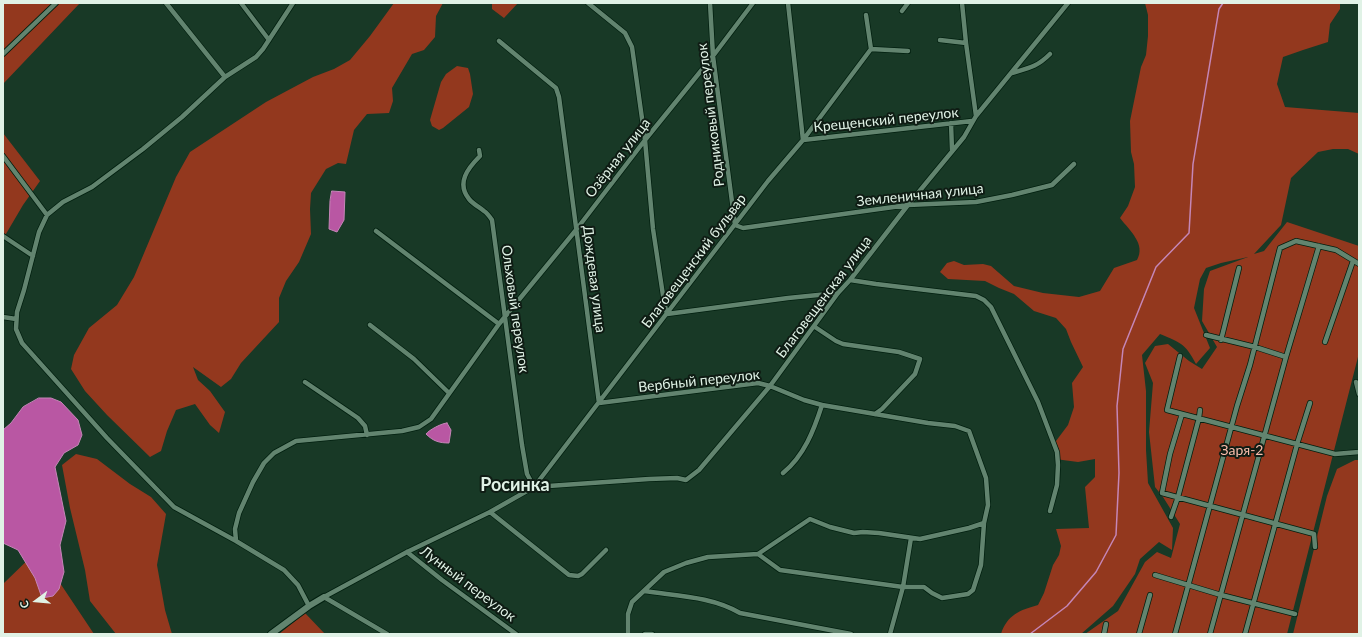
<!DOCTYPE html>
<html>
<head>
<meta charset="utf-8">
<style>
  body { margin:0 }
  #map { position:relative; width:1362px; height:637px; overflow:hidden; background:#183926; font-family:Lato,sans-serif }
  canvas { display:block }
  .frame { position:absolute; inset:0; border:4px solid #e0f2e6; pointer-events:none }
  .north { position:absolute; left:16px; top:581px; width:40px; height:40px; -webkit-text-stroke:3px #0f1c14; paint-order:stroke; rotate:254deg; font-size:11px; font-weight:700; line-height:16px; text-align:center; color:#e0f2e6 }
  .north::after { content:''; display:block; margin:auto; width:14px; height:18px; background:#e0f2e6; clip-path:polygon(50% 0,100% 100%,50% 72%,0 100%) }
</style>
</head>
<body>
<div id="map">
<canvas width="1362" height="637"></canvas>
<div class="frame"></div>
<div class="north">С</div>
</div>
<script>
const g = document.querySelector('canvas').getContext('2d');
g.lineJoin = 'round';
function fill(path, color) { g.fillStyle = color; g.fill(path, 'evenodd'); }
function strokePath(path, color, width, dash) { g.strokeStyle = color; g.lineWidth = width; g.lineCap = dash ? 'butt' : 'round'; g.setLineDash(dash || []); g.stroke(path); }
function write(font, color, halo, rows, align = 'center') {
  g.font = font + ' Lato,sans-serif'; g.lineWidth = 4; g.setLineDash([]); g.textBaseline = 'middle'; g.strokeStyle = halo; g.fillStyle = color; for (const [text, x, y, turn = 0] of rows) {
    g.save(); g.translate(x, y); g.rotate((+turn || 0) * Math.PI / 180); g.textAlign = isNaN(turn) ? turn : align; if (halo) g.strokeText(text, 0, 0); g.fillText(text, 0, 0); g.restore();
  }
}
fill(new Path2D(`
  M3 3H80L3 84Z
  M394 3H443L436 16 435 37 424 50 412 54 392 88 393 101 389 113 367 114 354 130 346 164 338 163 326 169 311 193 310 209 311 234 299 262 286 281 279 298V322L241 363 231 379 221 387 193 367 198 380 210 391 225 412 219 433 210 425 195 404 176 410 167 431 161 451 150 457 107 415 85 391 71 369 74 355 89 328 117 305 134 277 176 177 190 152 266 102 313 77 334 69 350 60 370 36Z
  M492 3H518L504 18 492 9Z
  M1145 3H1340V9L1330 24 1328 42 1303 50 1283 57 1277 84 1285 107 1359 113V154L1348 149H1333L1318 152 1291 178 1281 225 1254 254 1264 251 1287 222 1359 246V353L1287 634H1085L1118 611 1145 562 1157 552 1171 558 1180 524 1163 497 1155 487 1149 432 1153 383 1145 363 1155 346 1168 344 1189 361 1202 369 1217 347 1202 321 1204 289 1210 271 1248 257 1221 263 1206 268 1200 279 1194 308 1210 348 1196 364C1185 343 1181 343 1160 334L1142 355 1146 391V450L1148 483 1173 528 1172 550 1159 542 1140 559 1135 574 1113 606 1081 634H1001C1007 615 1020 610 1038 605L1044 593 1053 565 1059 555 1061 546 1056 529 1089 528 1085 487 1095 477V459L1078 462 1055 459 1056 441 1068 425 1074 407 1072 383 1083 367 1071 342 1066 329 1056 318 1034 311 1014 294 999 288 985 281 948 279 940 272 947 263 954 261 964 265 983 264 991 266 1014 286 1043 293 1079 297 1100 291 1114 268 1137 260C1146 244 1130 231 1120 218L1128 206 1135 187 1134 164 1131 152 1130 121 1141 67 1146 55 1148 36V15Z
  M457 66 468 68 470 74 473 94 469 107 443 128 439 130 432 126 430 120 441 82 446 74Z
  M3 133 40 181 23 205 3 239Z
  M76 454 97 459 130 484 151 497 166 514 157 565 165 610 172 634H116L90 601 85 570 70 508 62 465Z
  M1355 460H1359V634H1293L1327 496 1337 469Z
  M38 550 94 634H3V584Z
  M305 613 325 634H279Z`), '#93381e');
const water = new Path2D(`
  M332 191 345 192 344 220 337 232 329 229 330 201Z
  M39 398H51L61 402 78 420 82 435 78 445 64 453 55 467 66 521 60 545 64 572 59 589 53 596 42 598 35 578 18 550 3 543V430L11 423 23 407Z
  M447 423 451 430 449 443C439 443 433 441 426 434 429 430 442 423 447 423Z`);
fill(water, '#b957a3');
strokePath(water, '#c586b7', 1);
strokePath(new Path2D(`
  M1030 634 1067 606 1096 572 1116 535 1119 473 1117 406 1123 349 1156 267 1189 233 1193 164 1219 9 1223 3`), '#c586b7', 1.5);
const street = new Path2D(`
  M166 3 225 77
  M241 3 269 40
  M588 3 625 33 632 47 645 140 653 229 664 302 667 314 788 298 838 293
  M710 3 713 56 735 225 743 228 908 205 976 202 1012 195 1052 185 1074 164
  M788 3 803 140 972 121
  M962 3 966 43 976 116
  M902 11 908 3
  M866 15 871 49
  M940 40 966 43
  M499 41 556 88 559 97 599 403 758 383 770 386 804 400 822 405 928 423 955 426 969 431 986 478 988 505 984 523 981 565 973 590 968 594 942 598 932 593 924 587H903L780 570 758 554
  M871 49 908 51
  M3 54 56 3
  M1012 73C1029 68 1037 67 1050 54
  M951 123 952 150
  M479 150 480 156C468 168 456 183 469 199 473 204 479 207 484 211 487 213 490 217 492 220L522 445 527 474 534 487
  M3 156 47 215
  M376 231 499 324
  M3 236 33 256
  M850 280 876 284 976 296 984 300 991 307 1038 402 1057 452 1058 465 1057 485 1050 511
  M3 317 16 319
  M370 325 414 359 449 393
  M815 327 836 341 843 344 899 352 920 359 915 374 882 409 875 414
  M1206 335 1255 347 1286 357
  M1221 340 1239 268
  M1325 342 1353 261
  M1180 356 1167 410 1335 454 1359 452
  M305 382 358 418 365 426 367 435
  M1356 382 1359 394
  M1182 414 1170 454 1162 493 1314 534 1315 547
  M783 473C804 456 814 430 822 405
  M534 487 649 479 677 478 686 480 699 470 770 386 838 293 850 280 908 205 964 137 976 116 1068 3
  M490 512 569 575 578 576 582 574 606 550
  M1171 517 1178 497 1199 418 1200 410
  M236 541 174 507 107 438 22 343 16 329 17 312 24 290 39 232 47 215 63 202 92 187 143 149 182 117 225 77 256 57 263 49 293 3
  M407 552 442 580 516 634
  M1155 575 1221 595 1295 614
  M644 591C676 596 711 596 740 613L851 634
  M324 597 407 552 490 512 534 487 768 181 803 140 871 49
  M324 597 387 634
  M309 606 298 585 284 570 236 541 235 529 239 513 253 482 264 463 274 453 296 441 402 431 419 427 431 419 499 324 576 230 645 140 713 56 753 3
  M628 634V614L632 602 664 572 686 563 708 557 758 554 810 519 830 527 854 533 863 532 879 533 920 539 969 528 984 523
  M645 634H652
  M890 634 903 587 911 538
  M1104 634 1106 624
  M1139 634 1150 595
  M1175 634 1237 406 1250 365 1280 248 1296 241 1336 250 1359 264
  M1210 634 1286 357 1319 246
  M1245 634 1298 441 1310 403`);
const secondary = new Path2D(`
  M271 634 309 606 324 597`);
strokePath(street, '#001f0f', 6);
strokePath(secondary, '#001f0f', 8);
strokePath(street, '#62846f', 4.5);
strokePath(secondary, '#62846f', 6);
write('14px', '#e0f2e6', '#0f1c14', [
  ["Родниковый переулок",711,115,-97],
  ["Крещенский переулок",886,120,-6],
  ["Озёрная улица",618,158,-52],
  ["Земленичная улица",920,195,-6],
  ["Благовещенский бульвар",694,261,-53],
  ["Дождевая улица",594,279,83],
  ["Благовещенская улица",824,297,-53],
  ["Ольховый переулок",515,309,82],
  ["Вербный переулок",699,381,-6],
  ["Лунный переулок",468,584,37]
]);
write('14px', '#f9bcab', '#0f1c14', [
  ["Заря-2",1242,450]
]);
write('bold 18px', '#e0f2e6', '#0f1c14', [
  ["Росинка",515,485]
]);
</script>
</body>
</html>
